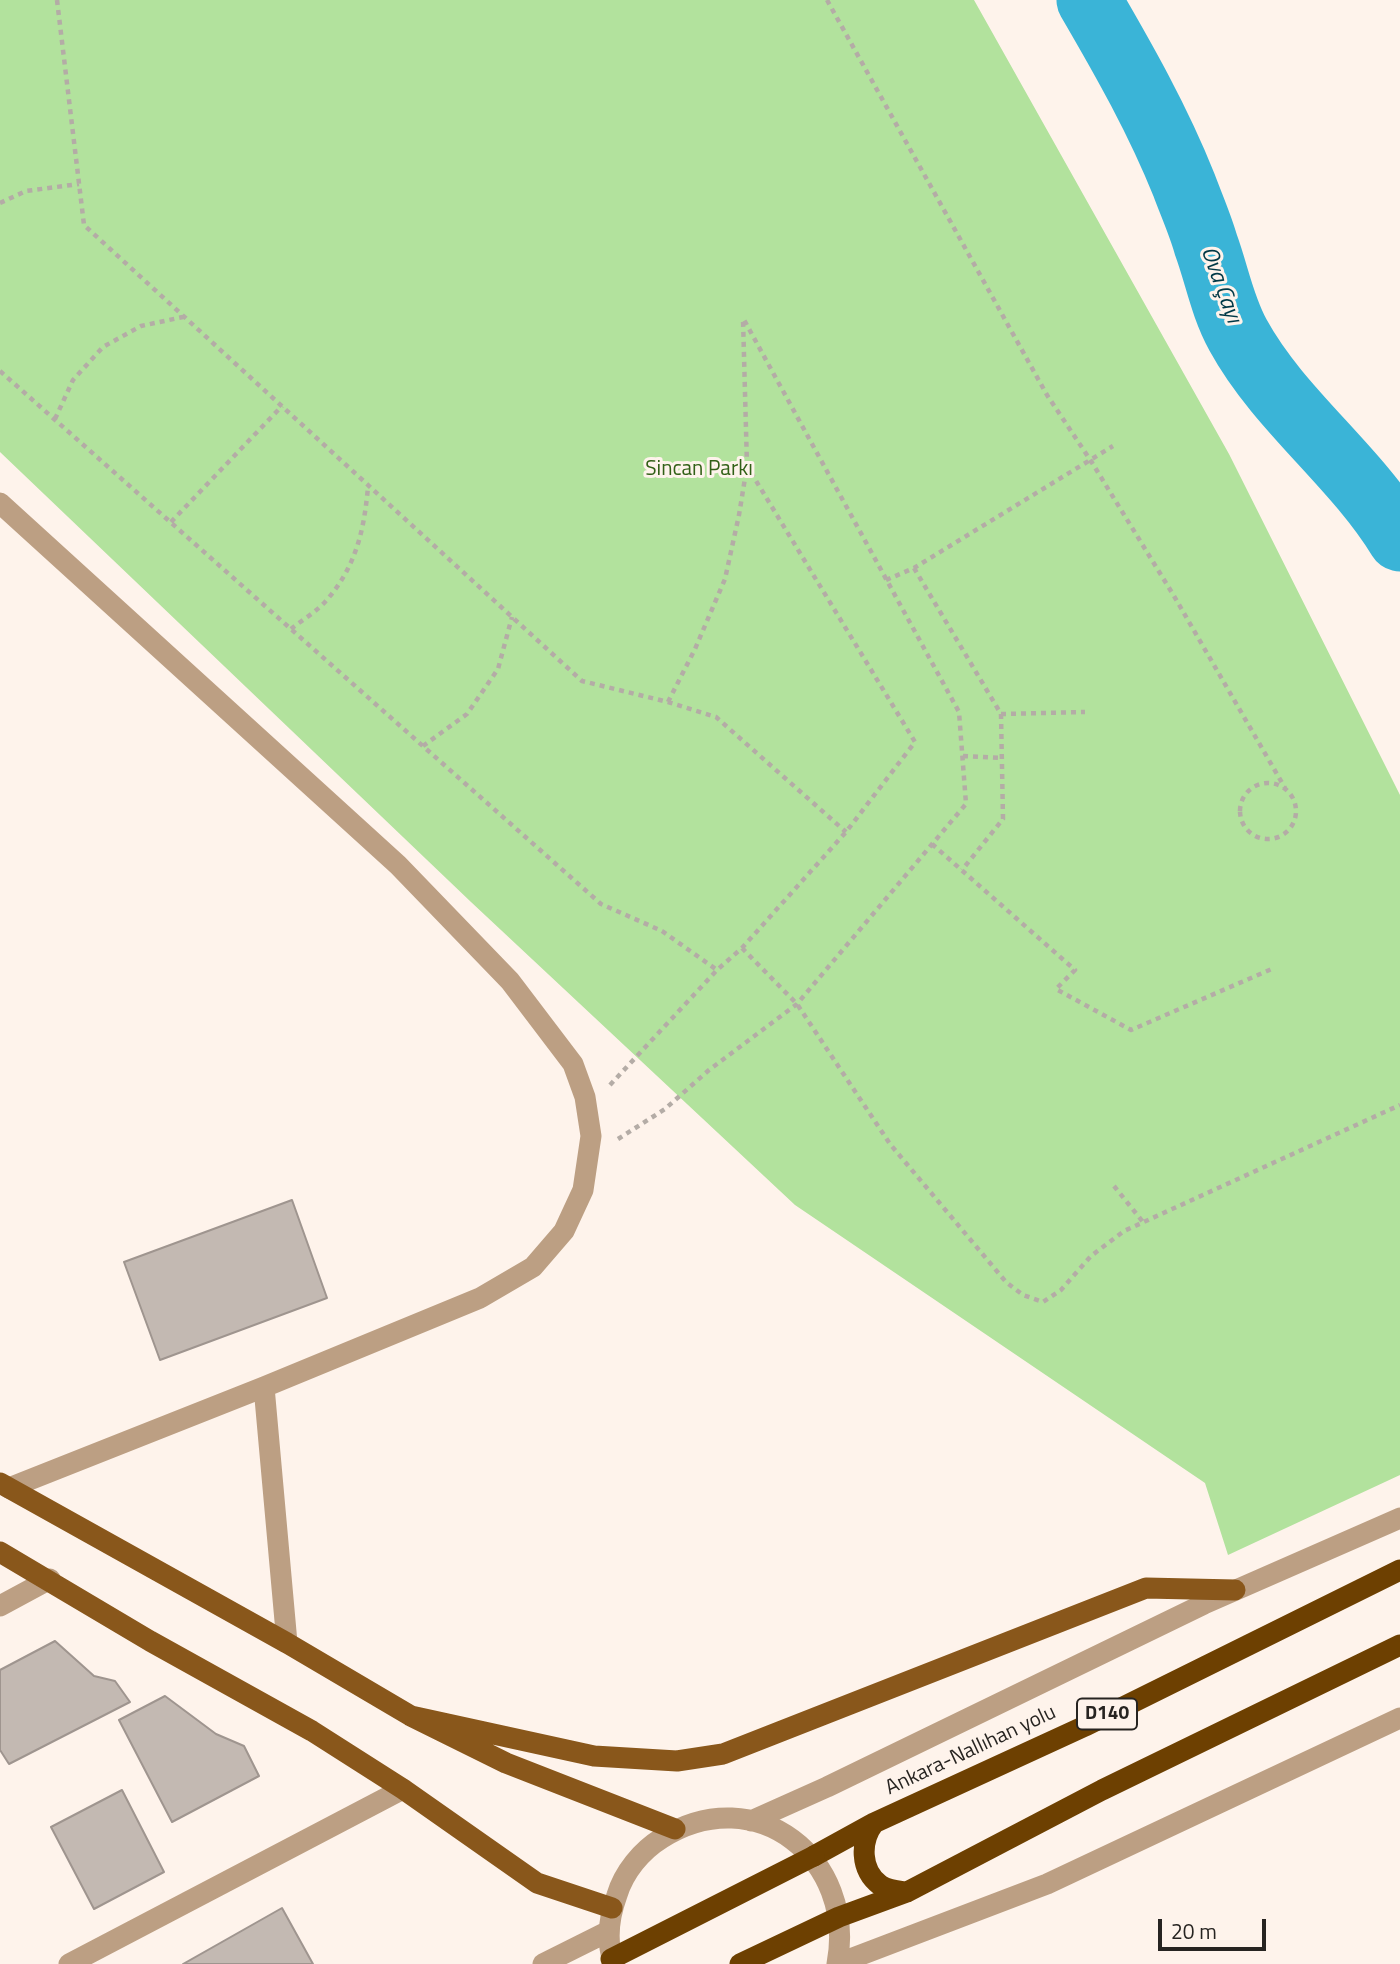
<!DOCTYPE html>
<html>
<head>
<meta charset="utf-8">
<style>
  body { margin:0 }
  #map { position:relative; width:1400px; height:1964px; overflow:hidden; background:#fef3eb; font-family:"Titillium Web",sans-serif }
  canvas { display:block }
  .scale { position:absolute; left:1158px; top:1919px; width:108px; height:32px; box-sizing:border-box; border:4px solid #272421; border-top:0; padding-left:9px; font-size:21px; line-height:24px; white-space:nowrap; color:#272421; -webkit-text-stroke:5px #fef3eb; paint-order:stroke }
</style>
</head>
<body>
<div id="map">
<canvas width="1400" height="1964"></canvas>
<div class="scale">20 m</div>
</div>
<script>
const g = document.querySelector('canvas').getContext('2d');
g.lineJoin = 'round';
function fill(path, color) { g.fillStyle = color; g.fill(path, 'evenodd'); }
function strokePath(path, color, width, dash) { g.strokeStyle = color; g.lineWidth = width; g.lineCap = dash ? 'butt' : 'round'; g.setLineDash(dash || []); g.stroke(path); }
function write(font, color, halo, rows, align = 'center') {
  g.font = font + ' "Titillium Web",sans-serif'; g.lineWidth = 6; g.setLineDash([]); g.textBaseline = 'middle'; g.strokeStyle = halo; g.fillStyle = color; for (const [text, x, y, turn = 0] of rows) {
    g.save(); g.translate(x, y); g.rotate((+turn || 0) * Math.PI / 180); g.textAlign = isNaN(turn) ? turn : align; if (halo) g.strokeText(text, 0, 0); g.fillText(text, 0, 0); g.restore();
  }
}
fill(new Path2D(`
  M0 0H974L1229 454 1400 795V1475L1228 1555 1205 1483 795 1205 471 902 0 452Z`), '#b2e29d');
strokePath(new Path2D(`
  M1089 0C1124 60 1158 120 1184 185 1191 204 1200 224 1206 245 1217 275 1222 306 1238 335 1279 410 1354 464 1400 539`), '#3ab4d7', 65);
const building = new Path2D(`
  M292 1200 327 1298 160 1360 124 1262Z
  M55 1641 94 1676 115 1681 130 1702 9 1764 0 1750V1670Z
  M165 1696 216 1734 244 1746 259 1776 172 1822 119 1720Z
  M122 1790 164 1872 94 1909 51 1827Z
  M282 1908 313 1964H183Z`);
fill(building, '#c3b9b2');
strokePath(building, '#9f958f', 2);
strokePath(new Path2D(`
  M57 0 84 225 582 681 668 702 716 717 846 832
  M827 0 1047 395 1091 461 1174 596 1285 788
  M0 203 26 191 79 184
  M0 371 601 904 662 931 717 970
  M55 419 73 380 103 347 141 326 183 317
  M171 522 282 406
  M914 568 1001 714 1003 819 962 870
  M886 580 914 568 1113 446
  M291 629C302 620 316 612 325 602 356 567 364 531 368 487
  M668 702 695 649 725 579 739 515 747 466 743 319
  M1001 714 1085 712
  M423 746 467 714 498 669 512 617
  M963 756 1002 758
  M1240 811a28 28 0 1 1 56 0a28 28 0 1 1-56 0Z
  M932 844 1075 970 1056 989 1131 1030 1274 968
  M742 948 797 1004 890 1144 1006 1282 1023 1295 1043 1302 1061 1290 1091 1256 1124 1231 1400 1105
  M610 1085 717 970 742 948 846 832 915 742 747 466
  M618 1139 665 1109 709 1070 797 1004 966 804 959 712 743 318
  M1114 1186 1143 1222`), '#b4aca6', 4.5, [5, 5]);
strokePath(new Path2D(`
  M0 503 398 865 510 981 573 1064 585 1097 591 1136 583 1190 564 1231 533 1267 480 1298 264 1387 9 1488
  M264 1387 287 1643
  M0 1606 50 1579
  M751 1821 827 1787 1204 1604 1400 1518
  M69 1964 403 1789
  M543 1964 609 1931
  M614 1964C606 1942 609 1917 617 1895 624 1872 641 1851 662 1838 756 1779 857 1859 837 1964
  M837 1964 1047 1884 1400 1718`), '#bc9f83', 21);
strokePath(new Path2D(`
  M0 1483 287 1643 411 1716 506 1763 675 1829
  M0 1552 150 1641 312 1731 403 1789 537 1883 612 1908
  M411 1716 594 1756 677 1761 723 1754 1146 1588 1235 1590`), '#89571b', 21);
strokePath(new Path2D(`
  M874 1823C860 1841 860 1870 880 1885 888 1891 897 1891 907 1892
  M814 1856 874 1823 1085 1726 1400 1570
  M740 1964 839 1917 907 1892 1102 1790 1400 1645`), '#6d4001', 21);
strokePath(new Path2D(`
  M611 1959 814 1856`), '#6d4001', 21);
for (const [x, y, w] of [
  [1107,1714,60]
]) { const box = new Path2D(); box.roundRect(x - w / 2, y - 15.5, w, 31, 5); g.fillStyle = '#fef3eb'; g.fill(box); strokePath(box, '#272421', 2); }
write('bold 19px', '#272421', null, [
  ["D140",1107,1714]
]);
write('21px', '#316016', '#fef3eb', [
  ["Sincan Parkı",699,470]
]);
write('21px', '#272421', '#fef3eb', [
  ["Ankara-Nallıhan yolu",971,1751,-25]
]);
write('italic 23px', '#003846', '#fef3eb', [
  ["Ova Çayı",1220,285,70]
]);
</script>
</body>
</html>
